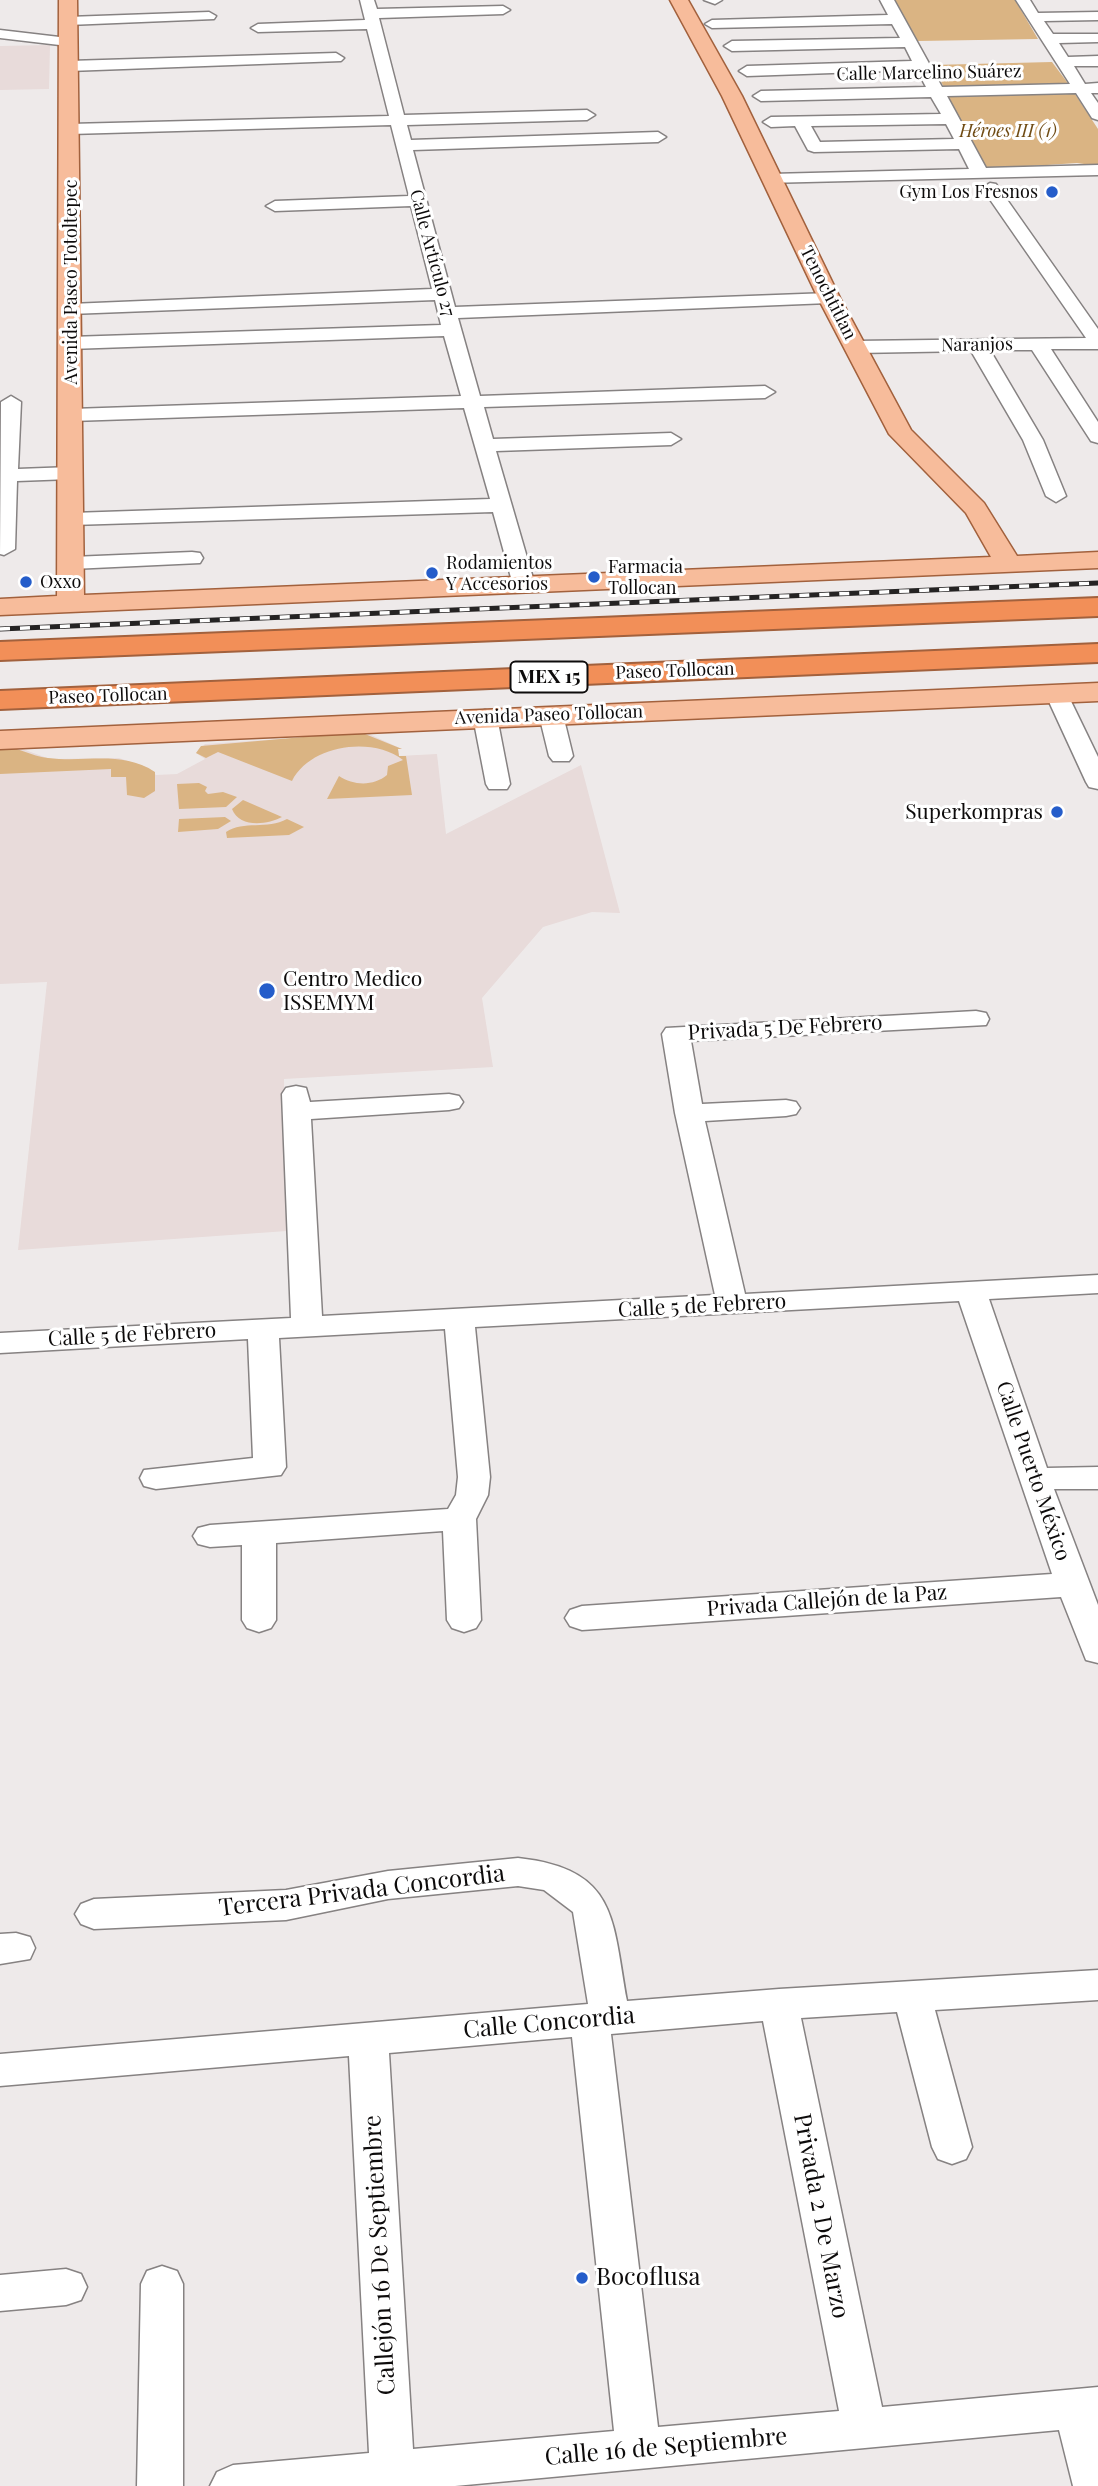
<!DOCTYPE html>
<html>
<head>
<meta charset="utf-8">
<style>
  body { margin:0 }
  canvas { display:block; background:#eeeaea }
</style>
</head>
<body>
<canvas width="1098" height="2486"></canvas>
<script>
const g = document.querySelector('canvas').getContext('2d');
g.lineJoin = 'round';
function fill(path, color) { g.fillStyle = color; g.fill(path, 'evenodd'); }
function strokePath(path, color, width, dash) { g.strokeStyle = color; g.lineWidth = width; g.lineCap = dash ? 'butt' : 'round'; g.setLineDash(dash || []); g.stroke(path); }
function write(font, color, halo, rows, align = 'center') {
  g.font = font + ' "Playfair Display",serif'; g.lineWidth = 6; g.setLineDash([]); g.textBaseline = 'middle'; g.strokeStyle = halo; g.fillStyle = color; for (const [text, x, y, turn = 0] of rows) {
    g.save(); g.translate(x, y); g.rotate((+turn || 0) * Math.PI / 180); g.textAlign = isNaN(turn) ? turn : align; if (halo) g.strokeText(text, 0, 0); g.fillText(text, 0, 0); g.restore();
  }
}
fill(new Path2D(`
  M50 45 49 89 0 90V46Z
  M367 733 402 749H398L399 756 437 754 446 834 581 765 620 913 592 912 543 927 482 998 493 1067 284 1079 287 1231 18 1250 47 982 0 984V745L17 747 50 759 119 758 149 768 156 775 177 774 205 759 196 753 205 744Z`), '#e8dbda');
fill(new Path2D(`
  M894 0H1015L1038 39 918 41Z
  M1052 62 1070 86 945 89 932 65Z
  M1073 91 1098 129V166L1077 163 986 169 945 94Z
  M360 732 402 749H398L399 756H406L412 795 327 799 339 776C354 786 374 786 387 775L388 766 403 760C372 736 310 745 292 781L218 752 206 758 196 753 201 746Z
  M0 745C17 747 31 756 48 758 86 763 121 750 155 772V791L144 798 127 795 126 777H111V769L0 774Z
  M199 783 207 787 205 791 208 794 223 792 237 797 226 807 179 809 177 784Z
  M243 800 282 817C267 825 239 828 232 809Z
  M225 817 231 821 218 829 178 832 179 819Z
  M287 819 304 827 289 835 227 838 226 832C244 820 267 830 287 819Z`), '#dab483');
const minor = new Path2D(`
  M360 0H374L377 9 503 6 510 10 503 14 379 18 404 115 587 110 595 115 587 120 407 125 411 140 658 132 666 137 658 142 413 150 455 307 829 293 838 298 829 303 458 318 480 396 765 386 775 392 765 398 484 407 493 439 671 433 681 439 671 445 496 451 535 585 532 590H516L513 585 493 512 72 525 62 519 72 513 490 499 464 408 72 421 62 415 72 409 461 396 444 336 70 349 61 343 70 337 441 325 435 300 70 314 61 309 70 304 432 289 411 206 275 211 266 206 275 201 409 196 391 125 70 134 62 129 70 124 389 116 367 29 258 32 251 28 258 24 365 20Z
  M704 0H722L715 4Z
  M880 0H894L942 87 1070 84 1016 0H1030L1038 13 1098 12V20L1044 21 1053 34H1098V42L1059 43 1068 57 1098 56V66H1074L1085 84 1098 83V93H1091L1098 103V120L1092 118 1076 93 947 96 986 168 1098 165V175L765 183 763 179 771 174 969 169 959 149 814 152 808 150 795 126 771 127 763 122 771 117 941 114 931 97 761 101 753 96 761 91 926 87 917 70 747 76 739 71 747 66 912 61 905 47 732 51 724 46 732 41 900 38 892 24 712 28 705 24 712 20 888 15ZM946 124 954 139 820 142 811 126Z
  M209 12 216 16 214 19 68 25 61 21 68 17Z
  M0 30 68 38 75 42 68 46 0 38Z
  M336 53 344 58 341 61 69 71 61 66 69 61Z
  M990 183 996 184 1098 329V349H1051L1098 422V443L1091 441 1032 350H990L1043 440 1066 496 1056 502 1046 496 1023 440 971 351 856 353 847 347 856 341 1086 338 982 188Z
  M11 396 21 402 18 469 71 467 81 473 71 479 17 481 15 549 4 555 0 554 1 402Z
  M192 552 200 553 203 558 200 563 72 569 61 563 72 557Z
  M1056 686 1067 693 1098 757V789L1089 787 1086 782 1045 693Z
  M551 708 559 710 563 715 573 756 569 761H553L549 756 539 715 543 710Z
  M485 710 493 712 497 717 510 784 507 789H489L486 784 473 717 477 712Z
  M976 1011 986 1013 989 1019 986 1025 691 1041 702 1104 786 1100 796 1102 800 1108 796 1114 786 1116 705 1121 745 1294 1098 1275V1293L989 1299 1047 1468 1098 1467V1489H1054L1098 1605V1663L1086 1660 1061 1597 582 1630 570 1626 565 1618 570 1610 582 1606 1052 1574 959 1301 475 1327 490 1477 488 1495 476 1519 481 1620 476 1628 464 1632 452 1628 447 1620 443 1531 276 1543V1620L271 1628 259 1632 247 1628 242 1620V1545L210 1547 198 1544 193 1536 198 1528 210 1525 448 1509 456 1495 458 1477 445 1329 279 1338 286 1467 281 1475 156 1489 144 1486 140 1478 144 1470 253 1458 248 1339 0 1353V1333L291 1318 282 1094 286 1088 296 1086 306 1088 310 1102 449 1094 459 1096 463 1102 459 1108 449 1110 311 1119 322 1316 715 1295 675 1113 662 1034 666 1028Z
  M518 1858C618 1869 612 1919 627 2001L779 1989 1098 1970V2000L935 2010 972 2147 966 2159 952 2164 938 2159 932 2147 897 2012 801 2018 882 2407 1098 2387V2486H1073L1059 2430 455 2486H210L217 2472 233 2465 369 2453 349 2056 0 2086V2054L588 2004 573 1912 544 1890 518 1886 388 1899 286 1920 94 1929 81 1924 75 1914 81 1904 94 1899 286 1890 388 1871ZM763 2021 839 2411 658 2427 611 2034ZM572 2037 614 2431 413 2449 389 2053Z
  M16 1933 30 1937 35 1948 30 1959 0 1964V1934Z
  M162 2266 177 2271 183 2284V2486H137L141 2284 147 2271Z
  M66 2269 81 2274 87 2287 81 2300 66 2305 0 2311V2275Z`);
const major = new Path2D(`
  M59 0H77L84 595 991 557 966 513 889 434 818 298 722 96 670 0H688L742 96 840 298 911 430 984 503 1017 556 1098 552V568L0 615V599L57 596Z
  M1098 683V701L0 749V731Z`);
const highway = new Path2D(`
  M1098 598V616L0 660V642Z
  M1098 644V662L0 709V691Z`);
strokePath(minor, '#868282', 3);
strokePath(major, '#a2613d', 3);
strokePath(highway, '#a2613d', 4);
fill(minor, '#fff');
fill(major, '#f7bc9b');
fill(highway, '#f28f58');
const rail = new Path2D(`
  M0 629 1098 583`);
strokePath(rail, '#252323', 5);
strokePath(rail, '#fff', 3.5, [10]);
for (const [x, y, r, color] of [
  [1052,192,7,"#255dca"],
  [432,573,7,"#255dca"],
  [594,577,7,"#255dca"],
  [26,582,7,"#255dca"],
  [1057,812,7,"#255dca"],
  [267,991,9,"#255dca"],
  [582,2278,7,"#255dca"]
]) { const dot = new Path2D(); dot.arc(x, y, r, 0, 2 * Math.PI); g.fillStyle = color; g.fill(dot); strokePath(dot, '#fff', 2.5); }
write('18px', '#0d0b0b', '#fff', [
  ["Calle Marcelino Suárez",929,73,-1],
  ["Calle Artículo 27",432,253,75],
  ["Avenida Paseo Totoltepec",71,282,-90],
  ["Tenochtitlan",828,293,63],
  ["Naranjos",977,345,-1],
  ["Paseo Tollocan",675,671,-2],
  ["Paseo Tollocan",108,696,-2],
  ["Avenida Paseo Tollocan",549,715,-2]
]);
write('italic 18px', '#704c15', '#fff', [
  ["Héroes III (1)",1008,131]
]);
write('18px', '#0d0b0b', '#fff', [
  ["Gym Los Fresnos",1038,192,"right"],
  ["Rodamientos",446,563],
  ["Y Accesorios",446,584],
  ["Farmacia",608,567],
  ["Tollocan",608,588],
  ["Oxxo",40,582]
], 'left');
for (const [x, y, w] of [
  [549,677,77]
]) { const box = new Path2D(); box.roundRect(x - w / 2, y - 15.5, w, 31, 5); g.fillStyle = '#fff'; g.fill(box); strokePath(box, '#0d0b0b', 2); }
write('bold 19px', '#0d0b0b', null, [
  ["MEX 15",549,677]
]);
write('21px', '#0d0b0b', '#fff', [
  ["Superkompras",1043,812],
  ["Centro Medico",283,979,"left"],
  ["ISSEMYM",283,1003,"left"]
], 'right');
write('21px', '#0d0b0b', '#fff', [
  ["Privada 5 De Febrero",785,1028,-3],
  ["Calle 5 de Febrero",702,1306,-3],
  ["Calle 5 de Febrero",132,1335,-3],
  ["Calle Puerto México",1033,1471,71],
  ["Privada Callejón de la Paz",827,1601,-4]
]);
write('24px', '#0d0b0b', '#fff', [
  ["Tercera Privada Concordia",362,1891,-7],
  ["Calle Concordia",549,2023,-5],
  ["Privada 2 De Marzo",821,2216,79],
  ["Callejón 16 De Septiembre",380,2255,-93],
  ["Calle 16 de Septiembre",666,2447,-5]
]);
write('24px', '#0d0b0b', '#fff', [
  ["Bocoflusa",596,2278]
], 'left');
</script>
</body>
</html>
